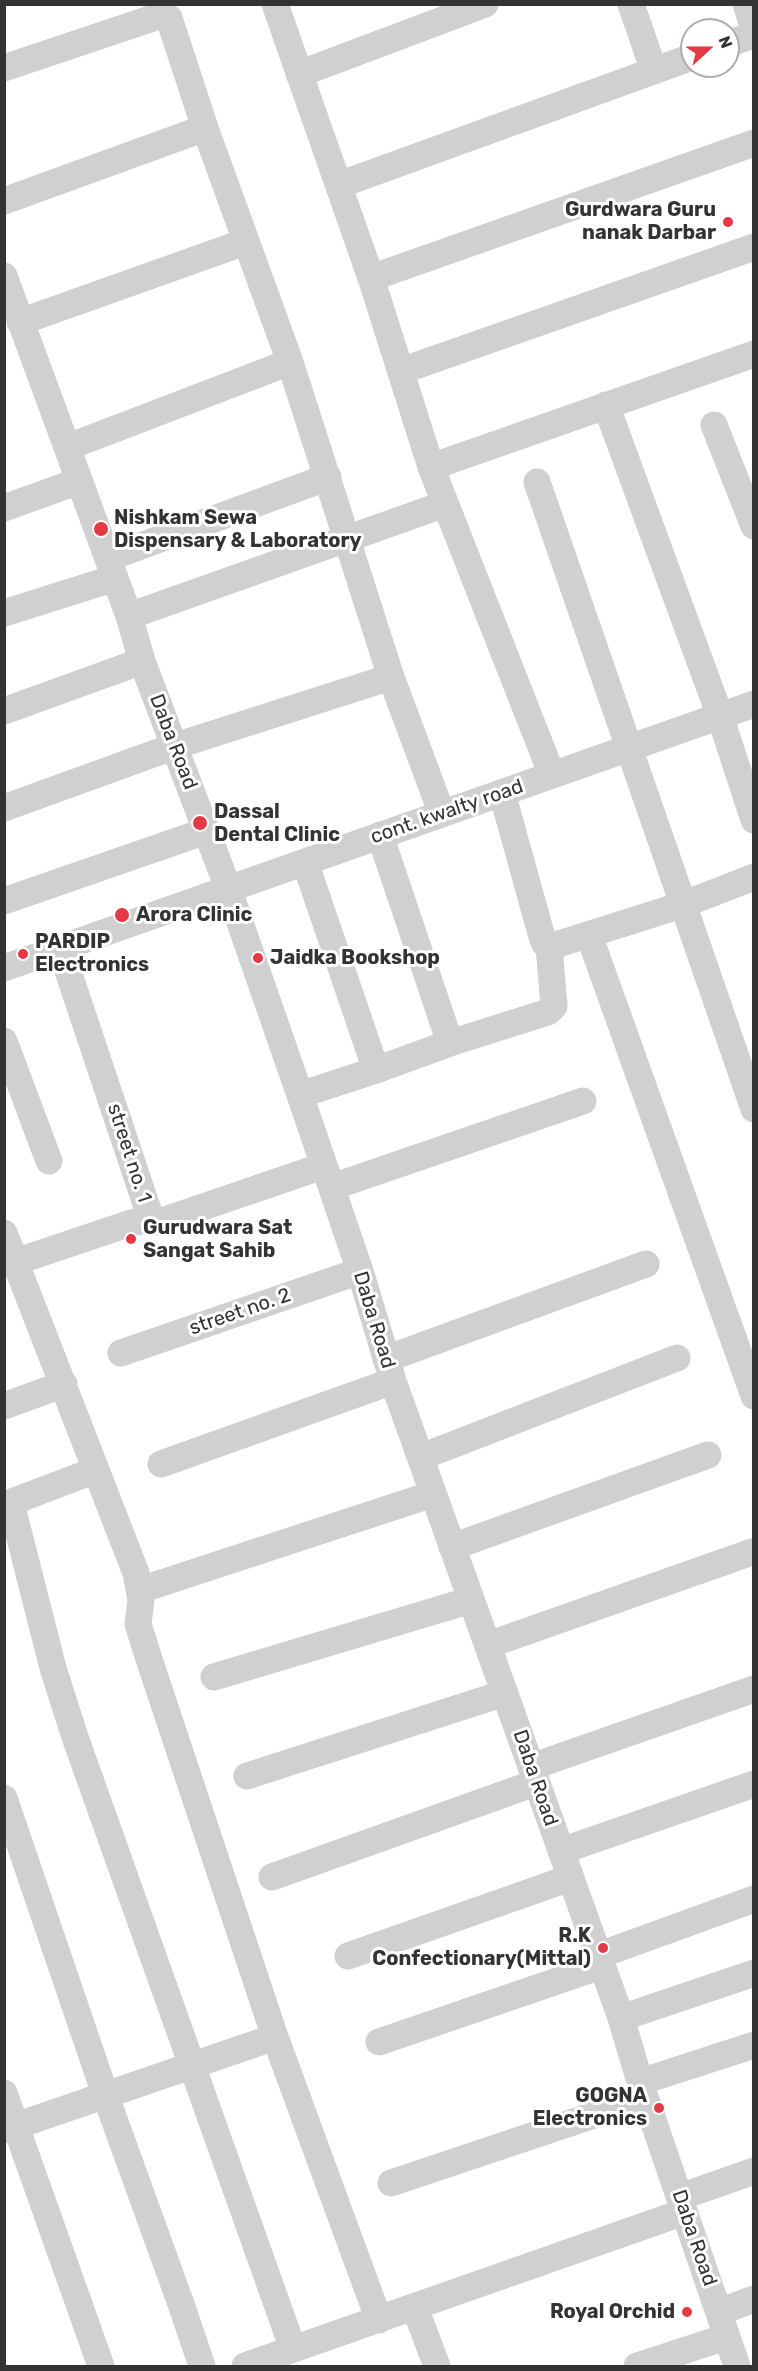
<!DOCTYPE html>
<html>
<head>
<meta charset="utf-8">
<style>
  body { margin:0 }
  #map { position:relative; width:758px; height:2371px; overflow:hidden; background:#fff; font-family:Rubik,sans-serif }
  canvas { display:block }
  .frame { position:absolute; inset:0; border:6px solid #333; pointer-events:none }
  .north { position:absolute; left:680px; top:18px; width:60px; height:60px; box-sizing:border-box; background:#fff; border:2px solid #adadad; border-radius:50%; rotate:69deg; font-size:16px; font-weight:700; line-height:24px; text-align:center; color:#333 }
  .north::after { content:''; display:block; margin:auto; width:21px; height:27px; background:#e63946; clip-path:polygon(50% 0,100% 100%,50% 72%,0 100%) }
</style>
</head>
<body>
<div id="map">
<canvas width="758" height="2371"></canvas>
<div class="frame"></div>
<div class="north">N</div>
</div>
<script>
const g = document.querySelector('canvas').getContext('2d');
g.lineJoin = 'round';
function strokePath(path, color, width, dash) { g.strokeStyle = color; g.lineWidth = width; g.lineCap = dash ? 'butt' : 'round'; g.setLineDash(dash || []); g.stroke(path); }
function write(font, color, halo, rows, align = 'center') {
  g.font = font + ' Rubik,sans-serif'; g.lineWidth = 6; g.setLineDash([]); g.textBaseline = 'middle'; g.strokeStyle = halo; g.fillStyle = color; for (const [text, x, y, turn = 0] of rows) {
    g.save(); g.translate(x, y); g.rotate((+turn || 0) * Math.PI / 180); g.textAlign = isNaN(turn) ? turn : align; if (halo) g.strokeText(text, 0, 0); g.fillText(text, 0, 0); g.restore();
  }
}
strokePath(new Path2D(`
  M275 4 371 278 431 467 552 775
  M631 4 654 71
  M746 4 754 29
  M728 44 750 36 754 30
  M4 68 162 15 169 18 205 128 290 362 391 677 442 814
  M299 74 485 4
  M339 185 692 57
  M4 201 205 128
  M4 276 129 616 142 661 228 888 300 1095 360 1271 393 1381 621 2018 640 2082 737 2366
  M371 278 754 143
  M20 322 245 242
  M401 371 754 247
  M606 405 720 716 754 820
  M714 425 754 526
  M68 447 290 362
  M431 467 754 354
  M537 482 754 1109
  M4 508 79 481
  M108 558 328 477
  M4 613 115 578
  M129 616 445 504
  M4 711 142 661
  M4 808 175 746 391 677
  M4 901 206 831
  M589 935 754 1396
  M60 947 151 1219 159 1222 323 1166
  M549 947 682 905 754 877
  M4 968 754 704
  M4 1041 49 1161
  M450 1043 548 1012 554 1006 549 947 545 944 542 937 502 793
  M376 1070 450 1043 380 835
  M300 1095 376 1070 305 862
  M332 1187 583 1101
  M4 1233 136 1573 141 1600 138 1624 148 1656 275 2037 379 2320
  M15 1262 131 1223 151 1219
  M121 1353 360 1271
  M386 1359 646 1264
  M4 1406 64 1384
  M421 1457 677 1358
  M161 1464 393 1381
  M11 1503 53 1668 75 1737 293 2349
  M4 1505 96 1470
  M452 1547 708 1455
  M140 1590 433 1494
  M488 1645 752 1552
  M214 1677 471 1600
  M531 1767 754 1689
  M247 1776 505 1693
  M4 1798 105 2094 181 2304 202 2366
  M561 1851 754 1784
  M272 1877 535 1783
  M348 1956 570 1878
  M597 1956 754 1899
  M621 2018 754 1973
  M379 2042 601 1966
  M640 2082 754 2045
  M4 2093 101 2366
  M4 2130 275 2037
  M391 2183 645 2098
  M680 2197 754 2171
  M415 2308 437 2366
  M719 2312 754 2299
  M245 2366 684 2212
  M637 2366 726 2337`), '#d0d0d0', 27);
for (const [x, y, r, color] of [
  [728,222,6,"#e63946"],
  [101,529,8,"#e63946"],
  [200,823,8,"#e63946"],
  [122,915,8,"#e63946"],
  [23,954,6,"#e63946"],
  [258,958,6,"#e63946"],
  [131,1239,6,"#e63946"],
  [603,1948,6,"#e63946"],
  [659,2108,6,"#e63946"],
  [687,2312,6,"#e63946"]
]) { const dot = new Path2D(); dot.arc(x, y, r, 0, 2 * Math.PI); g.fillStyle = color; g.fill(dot); strokePath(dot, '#fff', 2); }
write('bold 20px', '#333', '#fff', [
  ["Gurdwara Guru",716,210,"right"],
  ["nanak Darbar",716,233,"right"],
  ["Nishkam Sewa",114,518],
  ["Dispensary & Laboratory",114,541],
  ["Dassal",214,812],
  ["Dental Clinic",214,835],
  ["Arora Clinic",136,915],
  ["PARDIP",35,942],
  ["Electronics",35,965],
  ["Jaidka Bookshop",270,958],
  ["Gurudwara Sat",143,1228],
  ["Sangat Sahib",143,1251],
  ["R.K",591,1936,"right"],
  ["Confectionary(Mittal)",591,1959,"right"],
  ["GOGNA",647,2096,"right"],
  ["Electronics",647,2119,"right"],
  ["Royal Orchid",675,2312,"right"]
], 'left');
write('20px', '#333', '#fff', [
  ["Daba Road",173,742,69],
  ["cont. kwalty road",447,812,-19],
  ["street no. 1",129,1153,72],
  ["street no. 2",240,1312,-19],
  ["Daba Road",374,1320,73],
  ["Daba Road",535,1778,71],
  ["Daba Road",694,2238,71]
]);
</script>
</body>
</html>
